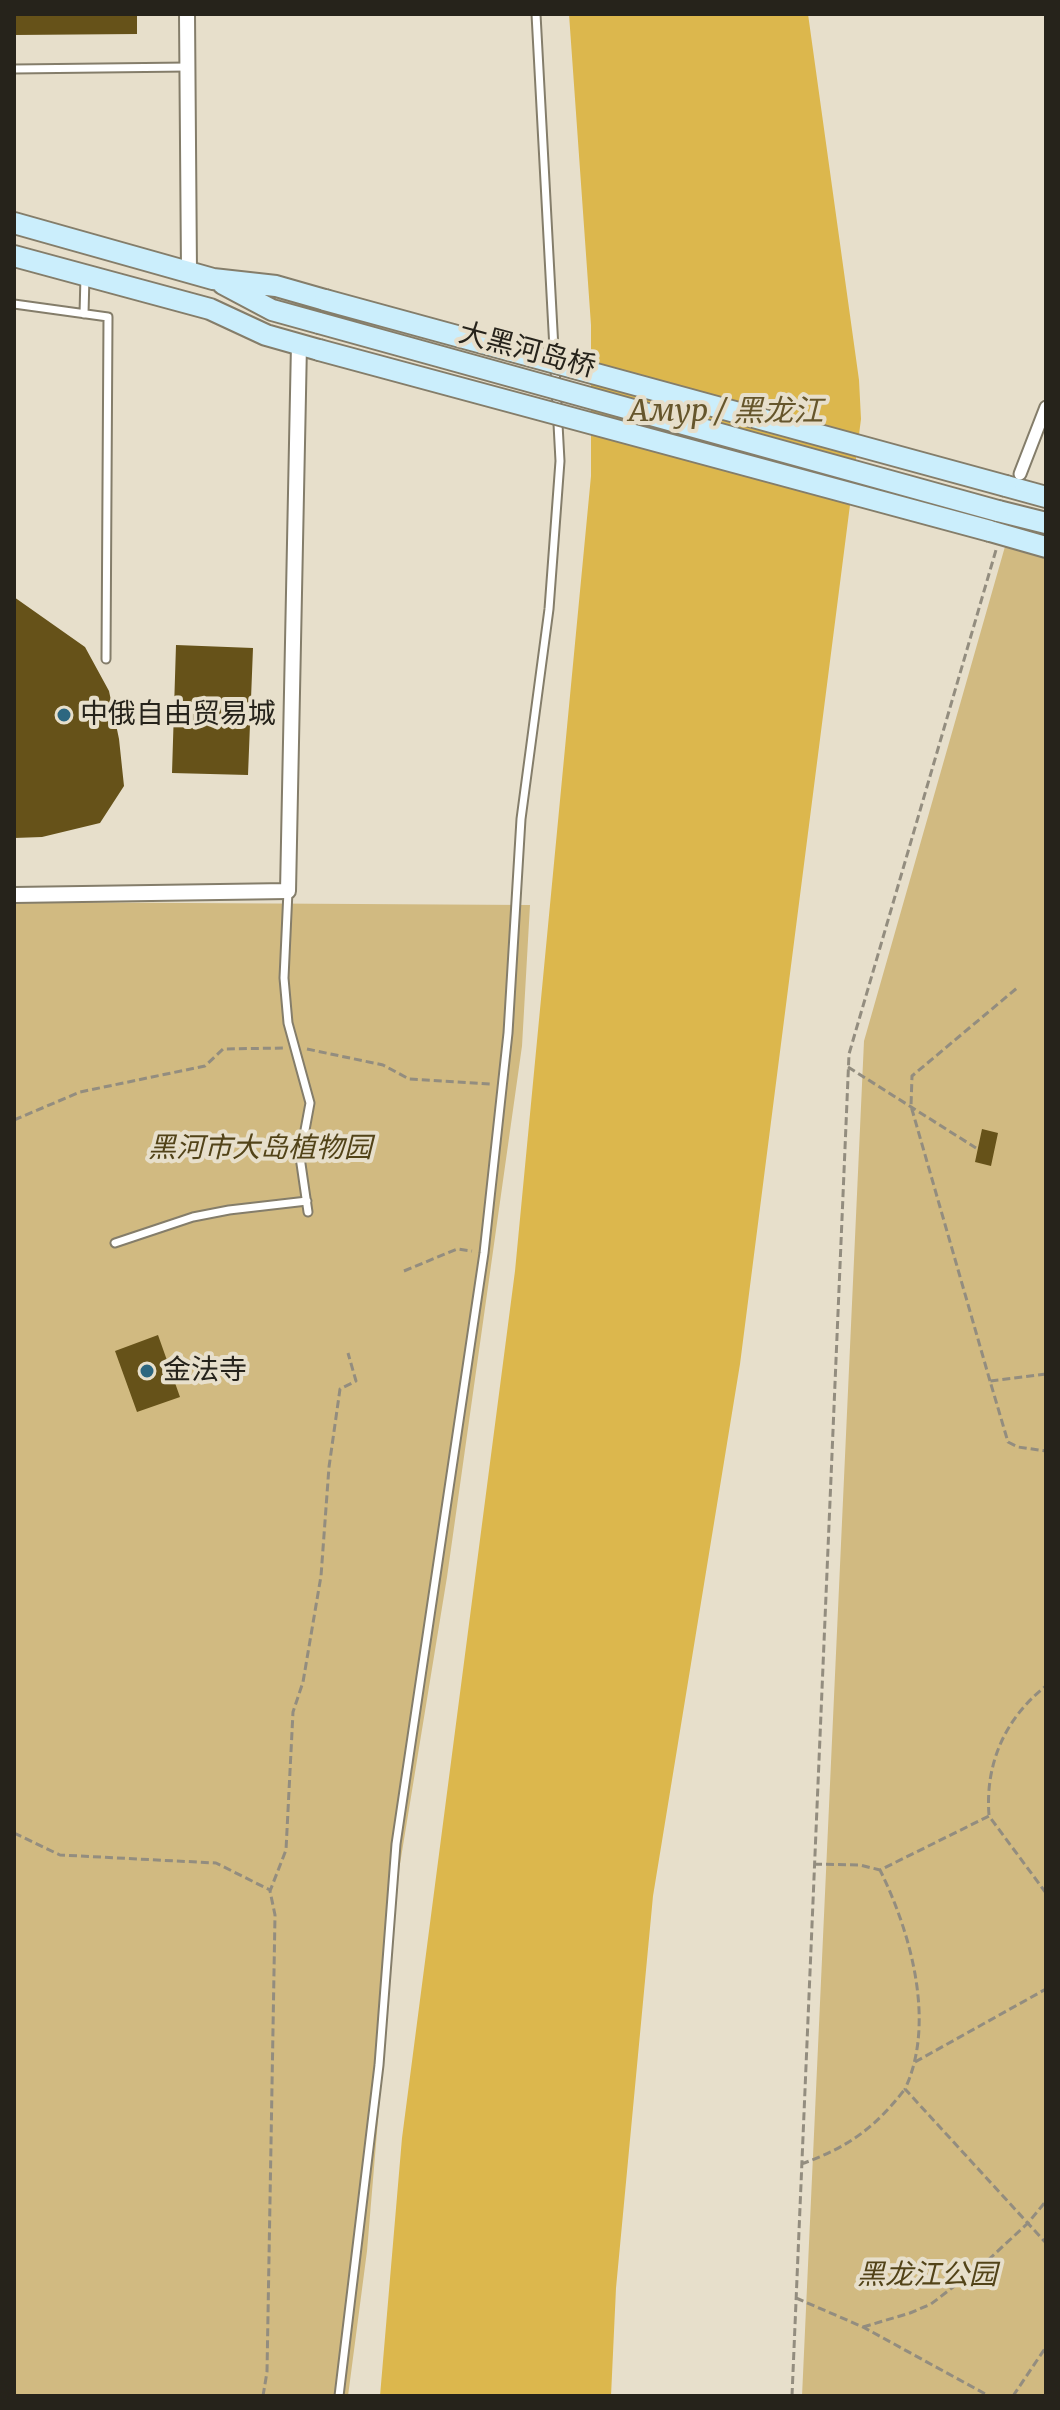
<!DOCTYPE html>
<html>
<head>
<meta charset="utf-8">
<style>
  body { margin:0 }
  #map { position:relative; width:1060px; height:2410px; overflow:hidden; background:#e7dfcb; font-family:Merriweather,serif }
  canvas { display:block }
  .frame { position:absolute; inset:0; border:16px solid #26231b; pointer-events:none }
</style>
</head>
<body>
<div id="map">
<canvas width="1060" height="2410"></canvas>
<div class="frame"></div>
</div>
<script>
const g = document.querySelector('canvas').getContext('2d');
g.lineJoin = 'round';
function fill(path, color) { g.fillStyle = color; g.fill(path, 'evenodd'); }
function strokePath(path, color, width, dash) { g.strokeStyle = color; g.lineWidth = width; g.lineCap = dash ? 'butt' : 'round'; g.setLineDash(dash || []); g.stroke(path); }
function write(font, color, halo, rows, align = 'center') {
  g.font = font + ' Merriweather,"Noto Sans SC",serif'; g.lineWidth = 8; g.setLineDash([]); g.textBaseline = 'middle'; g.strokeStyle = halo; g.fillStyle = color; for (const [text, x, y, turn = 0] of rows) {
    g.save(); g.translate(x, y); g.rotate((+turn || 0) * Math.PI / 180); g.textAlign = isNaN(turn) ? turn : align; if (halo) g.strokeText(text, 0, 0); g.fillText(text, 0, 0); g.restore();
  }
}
fill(new Path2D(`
  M1006 543 1046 554V2396H802L864 1041Z
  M14 902 530 905 522 1046 447 1577 399 1870 367 2251 348 2396H14Z`), '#d1ba81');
fill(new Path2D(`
  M569 14H808L859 380 861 419 740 1364 653 1896 616 2288 611 2396H380L402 2138 515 1271 591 476V325Z`), '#dcb74d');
fill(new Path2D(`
  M14 14H137V34L14 35Z
  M14 597 85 647 109 691 119 739 124 786 100 823 42 837 14 838Z
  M176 645 253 648 248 775 172 773Z
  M982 1129 998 1133 991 1166 975 1162Z
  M158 1335 180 1397 137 1412 115 1351Z`), '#665219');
const service = new Path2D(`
  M14 69 188 67
  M14 304 108 317 106 659
  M84 314 85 276
  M288 891 284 978 288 1023 310 1103 300 1157 308 1212
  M115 1243 193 1217 229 1210 307 1201
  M339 2396 379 2065 396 1844 484 1253 508 1033 521 819 549 609 560 461 536 14`);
const pedestrian = new Path2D(`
  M1020 474 1046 407`);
const minor = new Path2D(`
  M187 14 189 272
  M14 895 288 891 299 344`);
const secondary = new Path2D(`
  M14 223 213 279 276 286 325 300
  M14 256 210 309 266 335 319 350
  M223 284 272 310 319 323
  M1006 486 1046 497
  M998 511 1046 523
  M990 531 1046 547`);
strokePath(service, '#847d6a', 11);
strokePath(pedestrian, '#847d6a', 15);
strokePath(minor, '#847d6a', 18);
strokePath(secondary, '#847d6a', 24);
strokePath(new Path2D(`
  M307 1049 383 1065 409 1079 490 1084
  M848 1067 976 1148
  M14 1120 80 1092 205 1066 223 1049 283 1048
  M404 1271 457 1249 472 1251
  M1046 1374 990 1381 1008 1442 1018 1447 1046 1451
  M990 1381 911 1106 912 1076 1017 988
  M989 1815C985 1764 1005 1718 1046 1686
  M14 1833 60 1855 216 1863 270 1890
  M814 1864 860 1865 880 1870
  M1046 1893 989 1816 880 1870C911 1933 936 2023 905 2089L1046 2243
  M915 2062 1046 1989
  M801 2164C847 2148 875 2128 905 2089
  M796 2298 863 2327 989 2396
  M863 2327 910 2313 931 2304 986 2262 1028 2223 1046 2201
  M263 2396 267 2372 275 1915 270 1891 286 1850 293 1712 303 1682 321 1576 329 1467 340 1389 356 1381 348 1353
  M792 2396 849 1054 996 550
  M1013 2396 1046 2347`), '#938d7f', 3, [8, 4]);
strokePath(service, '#fff', 7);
strokePath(pedestrian, '#fff', 11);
strokePath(minor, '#fff', 14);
strokePath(secondary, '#cbeefc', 20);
const secondaryBridge = new Path2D(`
  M325 300 1006 486
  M319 323 998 511
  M319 350 990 531`);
strokePath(secondaryBridge, '#847d6a', 24, []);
strokePath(secondaryBridge, '#cbeefc', 20);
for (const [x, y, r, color] of [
  [64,715,8,"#2d6780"],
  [147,1371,8,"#2d6780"]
]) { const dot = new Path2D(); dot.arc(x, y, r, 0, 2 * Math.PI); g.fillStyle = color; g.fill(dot); strokePath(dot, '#e7dfcb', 3); }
write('28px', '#26231b', '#e7dfcb', [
  ["大黑河岛桥",527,351,15]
]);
write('28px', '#26231b', '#e7dfcb', [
  ["中俄自由贸易城",80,715],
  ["金法寺",163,1371]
], 'left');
write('italic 28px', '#524318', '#e7dfcb', [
  ["黑河市大岛植物园",260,1149],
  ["黑龙江公园",927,2276]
]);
write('italic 30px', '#66562c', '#e7dfcb', [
  ["Амур / 黑龙江",726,413]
]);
</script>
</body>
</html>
